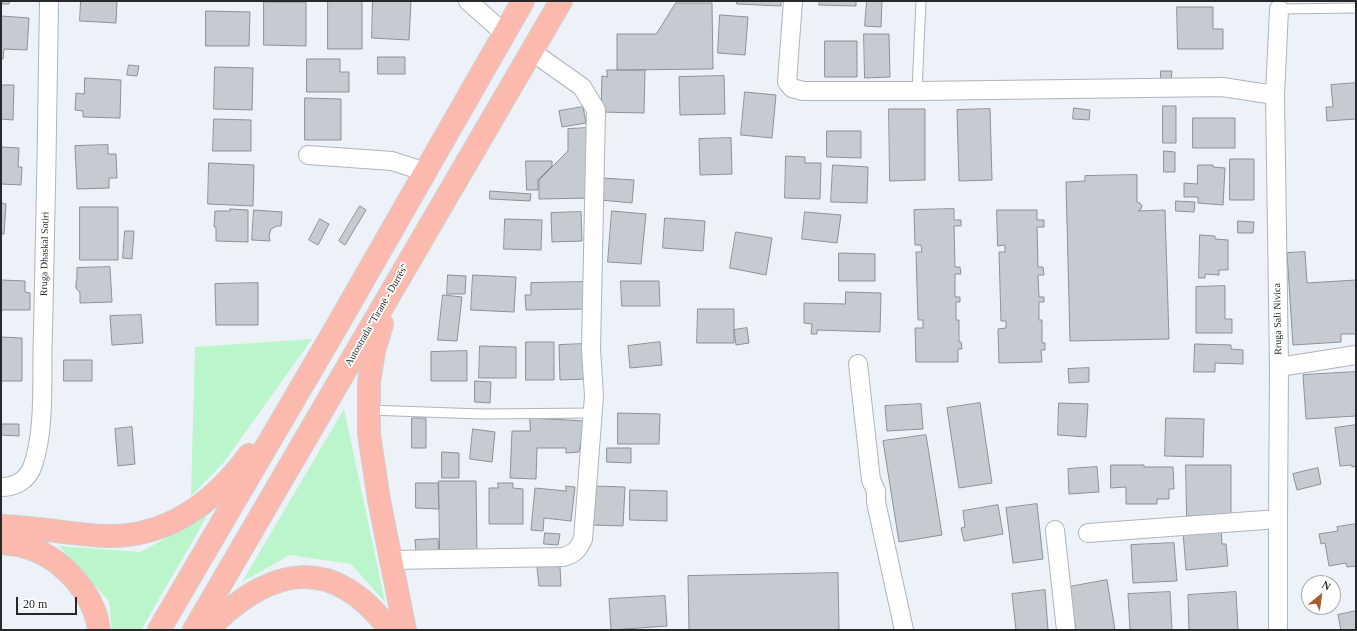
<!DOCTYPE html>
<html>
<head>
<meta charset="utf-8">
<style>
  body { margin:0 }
  #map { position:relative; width:1357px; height:631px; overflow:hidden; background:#edf2f8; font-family:Georgia,serif }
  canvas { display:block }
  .frame { position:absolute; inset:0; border:2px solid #26282a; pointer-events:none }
  .north { position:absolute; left:1301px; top:575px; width:40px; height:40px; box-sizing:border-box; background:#fff; border:1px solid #a8a9aa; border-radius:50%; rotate:29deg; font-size:11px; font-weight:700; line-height:16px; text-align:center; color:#26282a }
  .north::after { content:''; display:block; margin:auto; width:14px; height:18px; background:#a35f30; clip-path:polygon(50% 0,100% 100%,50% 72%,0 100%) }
  .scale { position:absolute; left:16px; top:597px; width:61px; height:18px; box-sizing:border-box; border:2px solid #26282a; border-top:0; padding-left:5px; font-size:12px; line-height:14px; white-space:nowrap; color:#26282a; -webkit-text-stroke:3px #fff; paint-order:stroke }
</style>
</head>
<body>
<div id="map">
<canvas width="1357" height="631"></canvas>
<div class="frame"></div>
<div class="north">N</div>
<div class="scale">20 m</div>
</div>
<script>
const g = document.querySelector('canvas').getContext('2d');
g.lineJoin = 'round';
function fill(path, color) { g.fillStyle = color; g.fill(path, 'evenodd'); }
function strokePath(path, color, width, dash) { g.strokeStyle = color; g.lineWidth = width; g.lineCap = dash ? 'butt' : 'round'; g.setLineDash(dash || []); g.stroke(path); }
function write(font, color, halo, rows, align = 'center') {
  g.font = font + ' Georgia,serif'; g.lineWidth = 3.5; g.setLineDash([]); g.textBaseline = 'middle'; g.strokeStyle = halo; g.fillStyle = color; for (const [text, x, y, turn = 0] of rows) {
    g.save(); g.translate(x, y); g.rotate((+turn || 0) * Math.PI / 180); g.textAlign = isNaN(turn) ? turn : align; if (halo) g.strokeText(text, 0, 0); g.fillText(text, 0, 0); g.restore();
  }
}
fill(new Path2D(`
  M312 339 224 462 191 496 195 347Z
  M344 409 385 602 351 564 290 555 242 582Z
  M207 516 141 630H112L109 601 59 546 140 552Z`), '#bbf5cb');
const building = new Path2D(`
  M1 1H9V4H1Z
  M81 1H117L116 23 80 21Z
  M328 1H362V49H328Z
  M373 1H411L409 40 372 38Z
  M737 1H781V6L737 4Z
  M820 1H856V6L819 5Z
  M867 1H882L881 27 865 26Z
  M264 2H306V46L264 45Z
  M676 3H712L713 69 617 70V34H656Z
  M1177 7H1213V29H1223V49H1178Z
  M206 11 250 12 249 46H206Z
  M720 15 748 17 745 55 718 53Z
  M1 16 29 18 27 50 4 49 3 59H1Z
  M864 34H889L890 77 865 78Z
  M825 41H857V77H825Z
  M378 57H405V74H378Z
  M307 59H340V72H349V92H307Z
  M129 65 139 66 137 76 127 75Z
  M215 67 253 68 252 110 214 109Z
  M607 70H645L644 113 601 112 602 76 607 77Z
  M1161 71H1172L1171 80 1161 79Z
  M724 76 725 114 680 115 679 77Z
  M85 78 121 80 120 118 83 117V111L75 110 76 93 84 94Z
  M1356 83V119L1327 121 1326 107H1333L1331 85Z
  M1 85H14L13 120 1 119Z
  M745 92 776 95 772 138 741 135Z
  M305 98 341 99V140H305Z
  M1163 106H1176V143H1163Z
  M583 107 586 123 562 127 559 111Z
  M1074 108 1090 110 1089 120 1073 119Z
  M889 109H925V180L890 181Z
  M990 109 992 180 959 181 957 110Z
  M1193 118H1235V148H1193Z
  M214 119 251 120V151H213Z
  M588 128 589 198 539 199V180L568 151V129Z
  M827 131H861V158L827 157Z
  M731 138 732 174 700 175 699 139Z
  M108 145V154H116L117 178H109V188L77 189 75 146Z
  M1 147 19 148 18 167H22L21 185 1 184Z
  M1164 151 1175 152V172H1164Z
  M786 156 805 157V163H821L820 199 785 198Z
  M1230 159H1254V200H1230Z
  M526 161H552V166L538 180V190H527Z
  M209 163 254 165 253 206 208 204Z
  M833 165 868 167 867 203 831 202Z
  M1198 165H1213V167L1225 168 1223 205 1198 203V197H1184V183L1197 184Z
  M1137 175V202L1140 203 1142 206 1141 209 1138 211 1165 210 1169 339 1070 341 1066 182 1085 181V176Z
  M603 178 634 180 632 203 601 200Z
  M490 191 531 194 530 201 490 199Z
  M1176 201 1195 202 1194 212 1176 211Z
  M1 203 6 204 4 234H1Z
  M360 206 366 210 345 245 339 241Z
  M80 207H118V260H80Z
  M230 209 248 210V242L216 241V227H214L215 211H230Z
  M954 209V220H961V226H954L955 267H960L961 274H955V297H960V302H956V320H959V342H961L962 349H958V362H916L915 328H923V320H918L916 252H922L921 245H915L914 210Z
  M254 210 282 212 281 226H277L271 229 269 236 270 241 252 240Z
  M997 210H1037V220H1044V227H1037L1038 267H1043L1044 275H1038L1039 297H1044V302H1039V320H1042V343H1045V350H1041L1042 362 999 363 998 329 1006 328V321H1001L999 252H1005V245L998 246Z
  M612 211 646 214 641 264 608 262Z
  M581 212 582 241 552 242 551 213Z
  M805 212 841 215 837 243 802 239Z
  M665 218 705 221 703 251 663 248Z
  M320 219 329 224 318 245 309 240Z
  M505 219 542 220 541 250 504 249Z
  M1238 221 1254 222 1253 233H1238Z
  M125 231H134L132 259 123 258Z
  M736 232 772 238 766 275 730 268Z
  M1200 235 1215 236V239L1228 240V270H1219V275L1205 274V278H1199Z
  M1305 252 1307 283 1356 280V334H1341V342L1293 345 1287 253Z
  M839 253 875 254V281H839Z
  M110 267 112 302 80 303V293L76 288V283L77 278V268Z
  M448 275 466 276 465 294H447Z
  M473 275 516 277 514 312 471 310Z
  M1 280 25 281V292L30 293V310H1Z
  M621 281H659L660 306H622Z
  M586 282V309L526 310 525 295H531V283Z
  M258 283V325H216L215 284Z
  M1225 286V319H1232V333H1196V287Z
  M846 292 881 293 880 332 817 330V334H811L812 324 804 323V303L845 304Z
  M443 295 462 297 457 341 438 340Z
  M698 309H734V343H697Z
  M141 315 143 343 112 345 110 316Z
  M747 328 749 343 736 345 734 330Z
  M1 337 22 338V381H1Z
  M526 342H554V380H526Z
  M660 342 662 365 630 368 628 346Z
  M585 344 586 379 560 380 559 345Z
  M1195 344 1231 345V349L1243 350V364L1215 363V372H1194Z
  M480 346 516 347V378H479Z
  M467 351V381H431V352Z
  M64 360H92V381H64Z
  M1089 368V382L1069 383 1068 369Z
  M1356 372V416L1306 419 1303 375Z
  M475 381 491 382 490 403 475 402Z
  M980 403 992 483 959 488 947 408Z
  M1059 403 1088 404 1086 437 1058 435Z
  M921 404 923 429 887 431 885 406Z
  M618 413 660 414 659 444H618Z
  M412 418H426V448H412Z
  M530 418 585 421 579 452 566 453V448H537L536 479 510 478 512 431H530Z
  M1166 418 1204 419 1203 457 1165 456Z
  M1 424H19V436L1 435Z
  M1356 425V466L1352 467V465L1340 466 1335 428Z
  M132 427 135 464 118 466 115 429Z
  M473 429 495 432 492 462 470 459Z
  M926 435 942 535 899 542 883 441Z
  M607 448H631V463L607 462Z
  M442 452 459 453V478H442Z
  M1111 465H1144V467H1173L1174 489H1169V499H1157V504H1126V487L1111 488Z
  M1186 465H1231V515L1187 516Z
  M1097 467 1099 492 1069 494 1068 469Z
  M1318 468 1321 484 1297 490 1293 474Z
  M439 481H476L477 553H440Z
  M416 483H438L439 509 416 508Z
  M498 483H513V488L523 489V524H489V488H498Z
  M566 486 575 487 571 521 544 518 543 531 531 530 535 488 566 491Z
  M594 486 625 487 623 526 593 525Z
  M630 490 667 491V521L630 520Z
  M1037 504 1043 559 1013 563 1006 508Z
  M998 505 1003 534 964 541 961 528 965 527 963 511Z
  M1356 524V566L1347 567 1346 563 1329 566 1325 543 1321 544 1319 534 1338 531 1337 527Z
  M1221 529 1222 544H1226L1228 566 1186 570 1183 532Z
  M545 533 560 534 558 545 544 544Z
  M438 539 439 550 416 552 415 540Z
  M1174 543 1177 581 1133 583 1131 545Z
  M560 566 561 586H539L537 567Z
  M838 573 839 630H689L688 576Z
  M1107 580 1115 630H1076L1069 587Z
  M1045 590 1048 630H1016L1012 594Z
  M1170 592 1172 630H1130L1128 594Z
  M1236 592 1238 630H1189L1188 595Z
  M665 596 667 626 611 630 609 599Z
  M1356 611V630H1341L1338 615Z`);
fill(building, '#c6cbd1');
strokePath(building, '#8c9197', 1);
const service = new Path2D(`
  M1279 5V9L1356 8
  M917 91 921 1
  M368 410 482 414 593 413`);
const minor = new Path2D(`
  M468 1 504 33
  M793 1 787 82 792 88 803 91H917L1222 87 1275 95
  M308 155 392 161 426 172
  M858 364 871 480 876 491V502L904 630
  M1279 367 1356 355
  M1 487C16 487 28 480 33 465 46 427 41 373 43 333 46 222 47 112 49 1
  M1055 530 1066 630
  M1088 533 1278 519
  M391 560 563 557C574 554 578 550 583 539L594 396 591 349 596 110 582 87 531 51
  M1278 630V519L1279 367 1275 95 1279 9`);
const trunk = new Path2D(`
  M382 324 374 351 369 382V434L379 500 405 630
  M1 526C35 527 69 534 104 536 166 538 213 504 249 455
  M1 543C8 544 15 544 22 546 60 555 94 592 99 630
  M159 630 337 326 523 1
  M194 630 561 1
  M207 630C270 566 332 553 390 630`);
strokePath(service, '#afb4ba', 11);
strokePath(minor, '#afb4ba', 20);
strokePath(trunk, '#cfd0d0', 24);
strokePath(service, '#fff', 9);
strokePath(minor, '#fff', 18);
strokePath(trunk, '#fcbaae', 22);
write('10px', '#26282a', '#fff', [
  ["Rruga Dhaskal Sotiri",45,254,-89],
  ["Autostrada \"Tiranë - Durrës\"",377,315,-60],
  ["Rruga Sali Nivica",1278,319,-91]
]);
</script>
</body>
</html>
